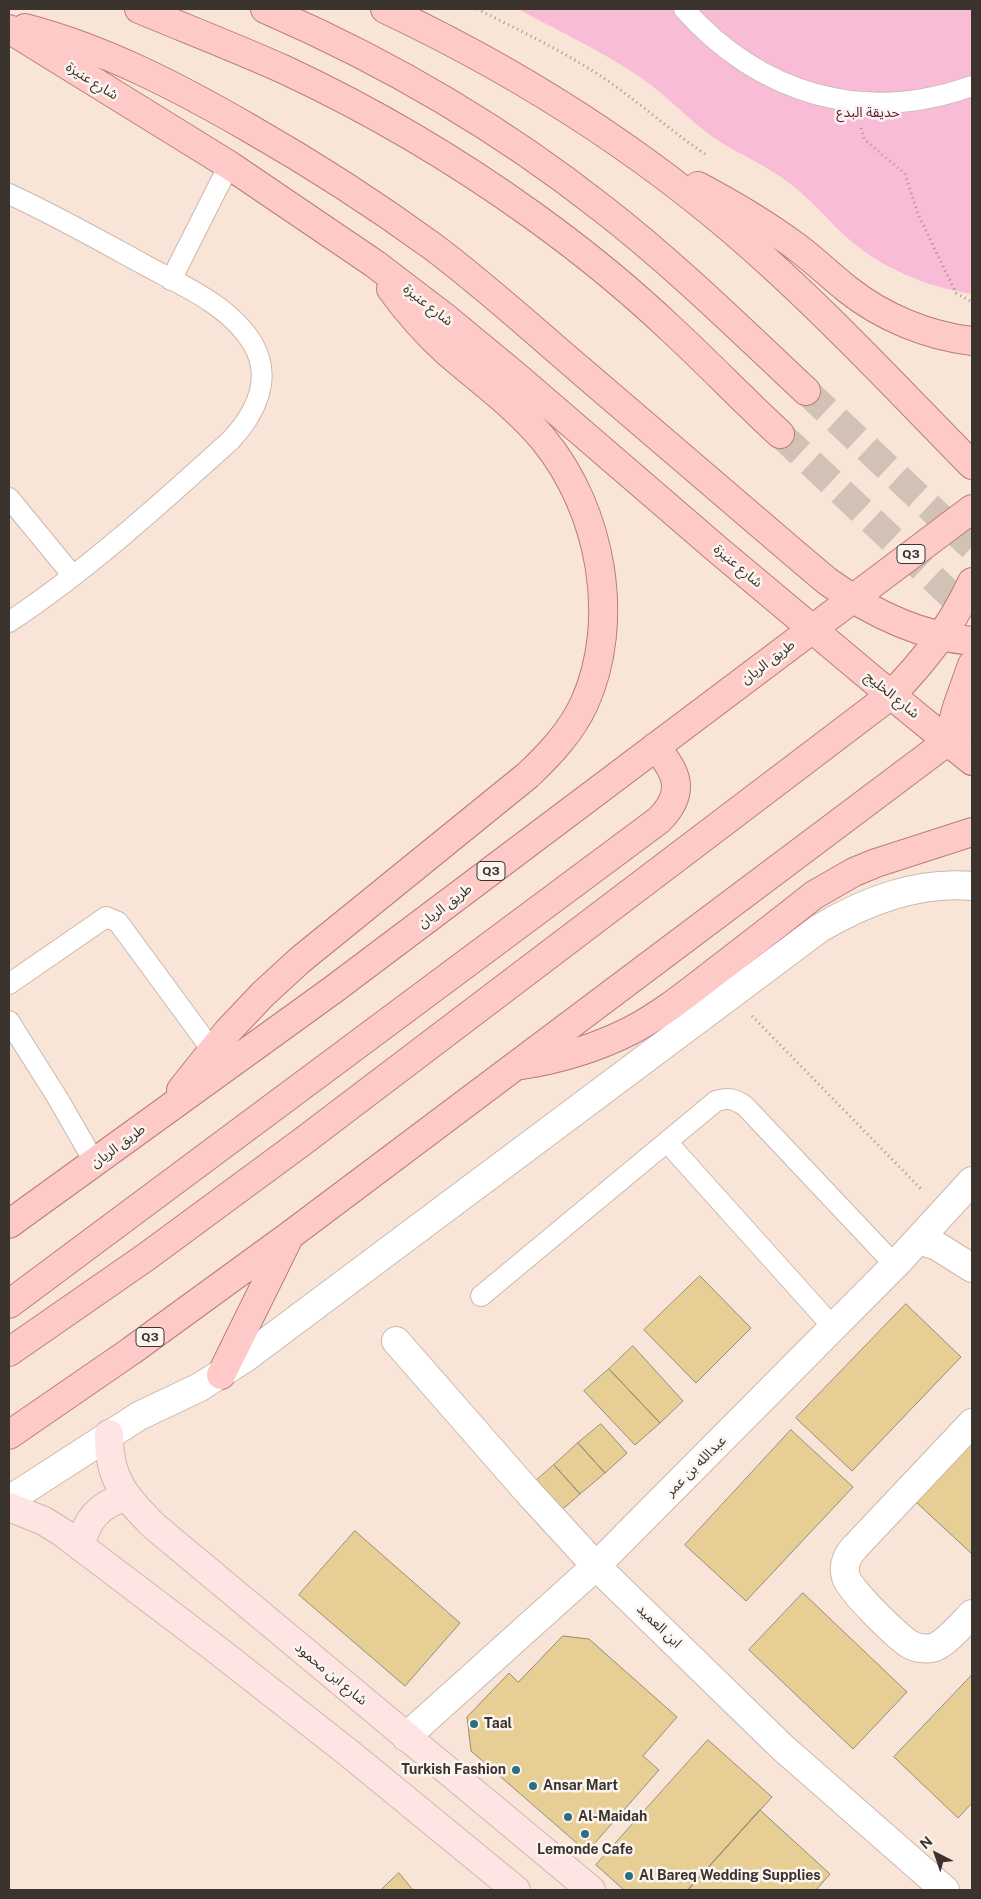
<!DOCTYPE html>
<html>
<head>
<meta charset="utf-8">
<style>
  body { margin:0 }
  #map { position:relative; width:981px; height:1899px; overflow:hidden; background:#f8e5d7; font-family:"Public Sans",sans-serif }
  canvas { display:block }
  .frame { position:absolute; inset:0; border:10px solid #3b332e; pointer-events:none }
  .north { position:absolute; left:911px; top:1829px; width:50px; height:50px; -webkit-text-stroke:4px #fcf4ef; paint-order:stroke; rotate:319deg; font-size:14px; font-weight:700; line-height:20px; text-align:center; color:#3b332e }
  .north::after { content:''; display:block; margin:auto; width:18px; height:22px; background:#3b332e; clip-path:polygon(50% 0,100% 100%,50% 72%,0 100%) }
</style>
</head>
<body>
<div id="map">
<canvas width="981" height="1899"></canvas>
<div class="frame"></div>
<div class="north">N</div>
</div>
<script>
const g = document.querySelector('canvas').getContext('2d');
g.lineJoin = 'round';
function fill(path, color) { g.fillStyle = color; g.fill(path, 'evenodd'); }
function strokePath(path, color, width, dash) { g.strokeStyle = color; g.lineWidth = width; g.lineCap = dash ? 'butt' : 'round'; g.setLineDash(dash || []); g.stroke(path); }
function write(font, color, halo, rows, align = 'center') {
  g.font = font + ' "Public Sans","Noto Sans Arabic",sans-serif'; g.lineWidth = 5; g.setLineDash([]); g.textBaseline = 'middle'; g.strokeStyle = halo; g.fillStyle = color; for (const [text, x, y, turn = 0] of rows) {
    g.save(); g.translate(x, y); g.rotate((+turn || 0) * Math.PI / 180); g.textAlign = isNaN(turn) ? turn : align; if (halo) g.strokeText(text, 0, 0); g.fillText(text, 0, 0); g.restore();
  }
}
fill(new Path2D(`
  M518 9H972V294C926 287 878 267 843 234 824 216 807 195 785 180 763 164 739 154 717 140 689 121 668 96 640 77 603 52 557 30 518 9Z`), '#f9bcd7');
const building = new Path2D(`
  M700 1276 751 1328 696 1383 644 1330Z
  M906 1304 961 1357 852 1471 796 1418Z
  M633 1346 683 1401 660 1423 609 1369Z
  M609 1369 660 1423 635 1445 584 1391Z
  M601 1424 627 1453 605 1473 578 1443Z
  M791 1430 853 1487 746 1601 685 1545Z
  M972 1442V1554L916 1502Z
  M578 1443 605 1473 580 1494 554 1465Z
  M554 1465 580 1494 557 1514 531 1485Z
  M355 1531 460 1623 405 1686 299 1595Z
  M803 1593 907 1692 853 1749 749 1650Z
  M563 1636 589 1639 677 1717 643 1756 659 1770 587 1852 471 1751 467 1717 509 1673 518 1682Z
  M972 1675V1803L958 1818 894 1757Z
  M708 1740 772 1797 688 1890H624L596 1865Z
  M760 1810 830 1874 816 1890H688Z
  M399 1873 413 1890H381Z`);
fill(building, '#e6ce94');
strokePath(building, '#948c7a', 1);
strokePath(new Path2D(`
  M806 391 972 547
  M780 434 972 615`), '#d2c1b5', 28, [28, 14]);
const lane = new Path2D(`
  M684 9C760 94 863 125 972 86
  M9 194C55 215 99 240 143 264 181 285 230 305 253 344 273 379 255 414 231 440 160 504 89 569 9 622
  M171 280 229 165
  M9 498 73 576
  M9 984 106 917 118 922 212 1050
  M9 1021 57 1097 95 1163
  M667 1142 833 1327
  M481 1296 716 1101C728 1097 735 1099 745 1106L895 1265`);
const street = new Path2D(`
  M918 1240 937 1246 972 1268
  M396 1341 528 1492 596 1566 782 1747 945 1890
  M972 1423 856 1546C848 1554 842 1565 846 1577 849 1590 897 1636 909 1644 916 1648 926 1650 935 1647 947 1642 963 1623 972 1614
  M9 1500 139 1416 200 1387 245 1358 820 928C866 901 917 881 972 886
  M406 1737 596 1566 895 1265 972 1181`);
const secondary = new Path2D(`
  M109 1434C108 1478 125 1497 154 1526L591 1890
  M9 1507 44 1521 63 1533 216 1649 350 1754 516 1890
  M81 1547C85 1520 100 1504 126 1497`);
const primary = new Path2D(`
  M139 9C187 29 236 48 283 69 371 110 456 160 535 217 582 251 629 289 671 329 708 363 743 400 780 434
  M265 9C385 61 500 128 603 209 675 265 740 329 806 391
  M385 9C527 76 662 163 777 270 845 332 908 400 972 465
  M25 28C105 49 178 87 249 128 312 164 373 203 432 246 483 284 531 328 579 369 662 440 744 511 827 581 871 613 918 636 972 641
  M9 29 229 165 375 264 447 319 516 376 718 550 891 695 972 761
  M698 186C732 204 766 224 798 248 815 261 831 276 847 289 882 317 928 336 972 341
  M948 741 957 707 972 665
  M522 1065C560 1059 596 1048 630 1031 661 1015 688 993 715 972 748 947 781 921 814 895L854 872 876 863 972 832
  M181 1090 228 1031 263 994 300 960 528 775C550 754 571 732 584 704 622 620 601 510 544 440 516 406 479 380 446 351 425 332 407 311 391 289
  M9 1224 334 989 972 509
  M9 1304 659 820C686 793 678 772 655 747
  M9 1352 146 1257 302 1142 891 695C924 661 952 626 972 582
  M221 1375 288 1239
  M9 1435 131 1351 289 1236 972 723`);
strokePath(lane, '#cbb8ac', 22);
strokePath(street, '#cbb8ac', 30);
strokePath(secondary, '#cbb8ac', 30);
strokePath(primary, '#b97e79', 30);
strokePath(new Path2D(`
  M477 9C521 31 567 53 608 81 641 104 671 131 705 154
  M861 128 864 139 905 174 918 214 956 293 972 302
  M752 1016 922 1190`), '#a2948a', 3, [1, 4]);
strokePath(lane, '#fff', 20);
strokePath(street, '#fff', 28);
strokePath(secondary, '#fee5e3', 28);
strokePath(primary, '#fecac7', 28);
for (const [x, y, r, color] of [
  [474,1724,5,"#2b6e80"],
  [516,1770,5,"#2b6e80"],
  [533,1786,5,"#2b6e80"],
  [568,1817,5,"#2b6e80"],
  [585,1834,5,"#2b6e80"],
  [629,1876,5,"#2b6e80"]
]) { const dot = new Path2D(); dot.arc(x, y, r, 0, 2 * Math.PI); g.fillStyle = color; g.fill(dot); strokePath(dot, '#fcf4ef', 2); }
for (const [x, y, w] of [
  [911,554,28],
  [491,871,28],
  [150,1337,28]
]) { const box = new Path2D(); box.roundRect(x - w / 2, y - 9.5, w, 19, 4); g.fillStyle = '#fcf4ef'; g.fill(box); strokePath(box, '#3b332e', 1); }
write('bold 12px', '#3b332e', null, [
  ["Q3",911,554],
  ["Q3",491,871],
  ["Q3",150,1337]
]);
write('14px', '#3b332e', '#fcf4ef', [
  ["شارع عنيزة",92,81,32],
  ["شارع عنيزة",428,305,38],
  ["شارع عنيزة",738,566,40],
  ["طريق الريان",768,662,-37],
  ["شارع الخليج",892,695,39],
  ["طريق الريان",445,906,-37],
  ["طريق الريان",118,1146,-36],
  ["عبدالله بن عمر",696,1466,-45],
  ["ابن العميد",659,1626,44],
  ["شارع ابن محمود",331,1674,40]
]);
write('14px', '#601a40', '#fcf4ef', [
  ["حديقة البدع",868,113]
]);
write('bold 14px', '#3b332e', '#fcf4ef', [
  ["Taal",484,1724],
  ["Turkish Fashion",506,1770,"right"],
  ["Ansar Mart",543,1786],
  ["Al-Maidah",578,1817],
  ["Lemonde Cafe",585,1850,"center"],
  ["Al Bareq Wedding Supplies",639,1876]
], 'left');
</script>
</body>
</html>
